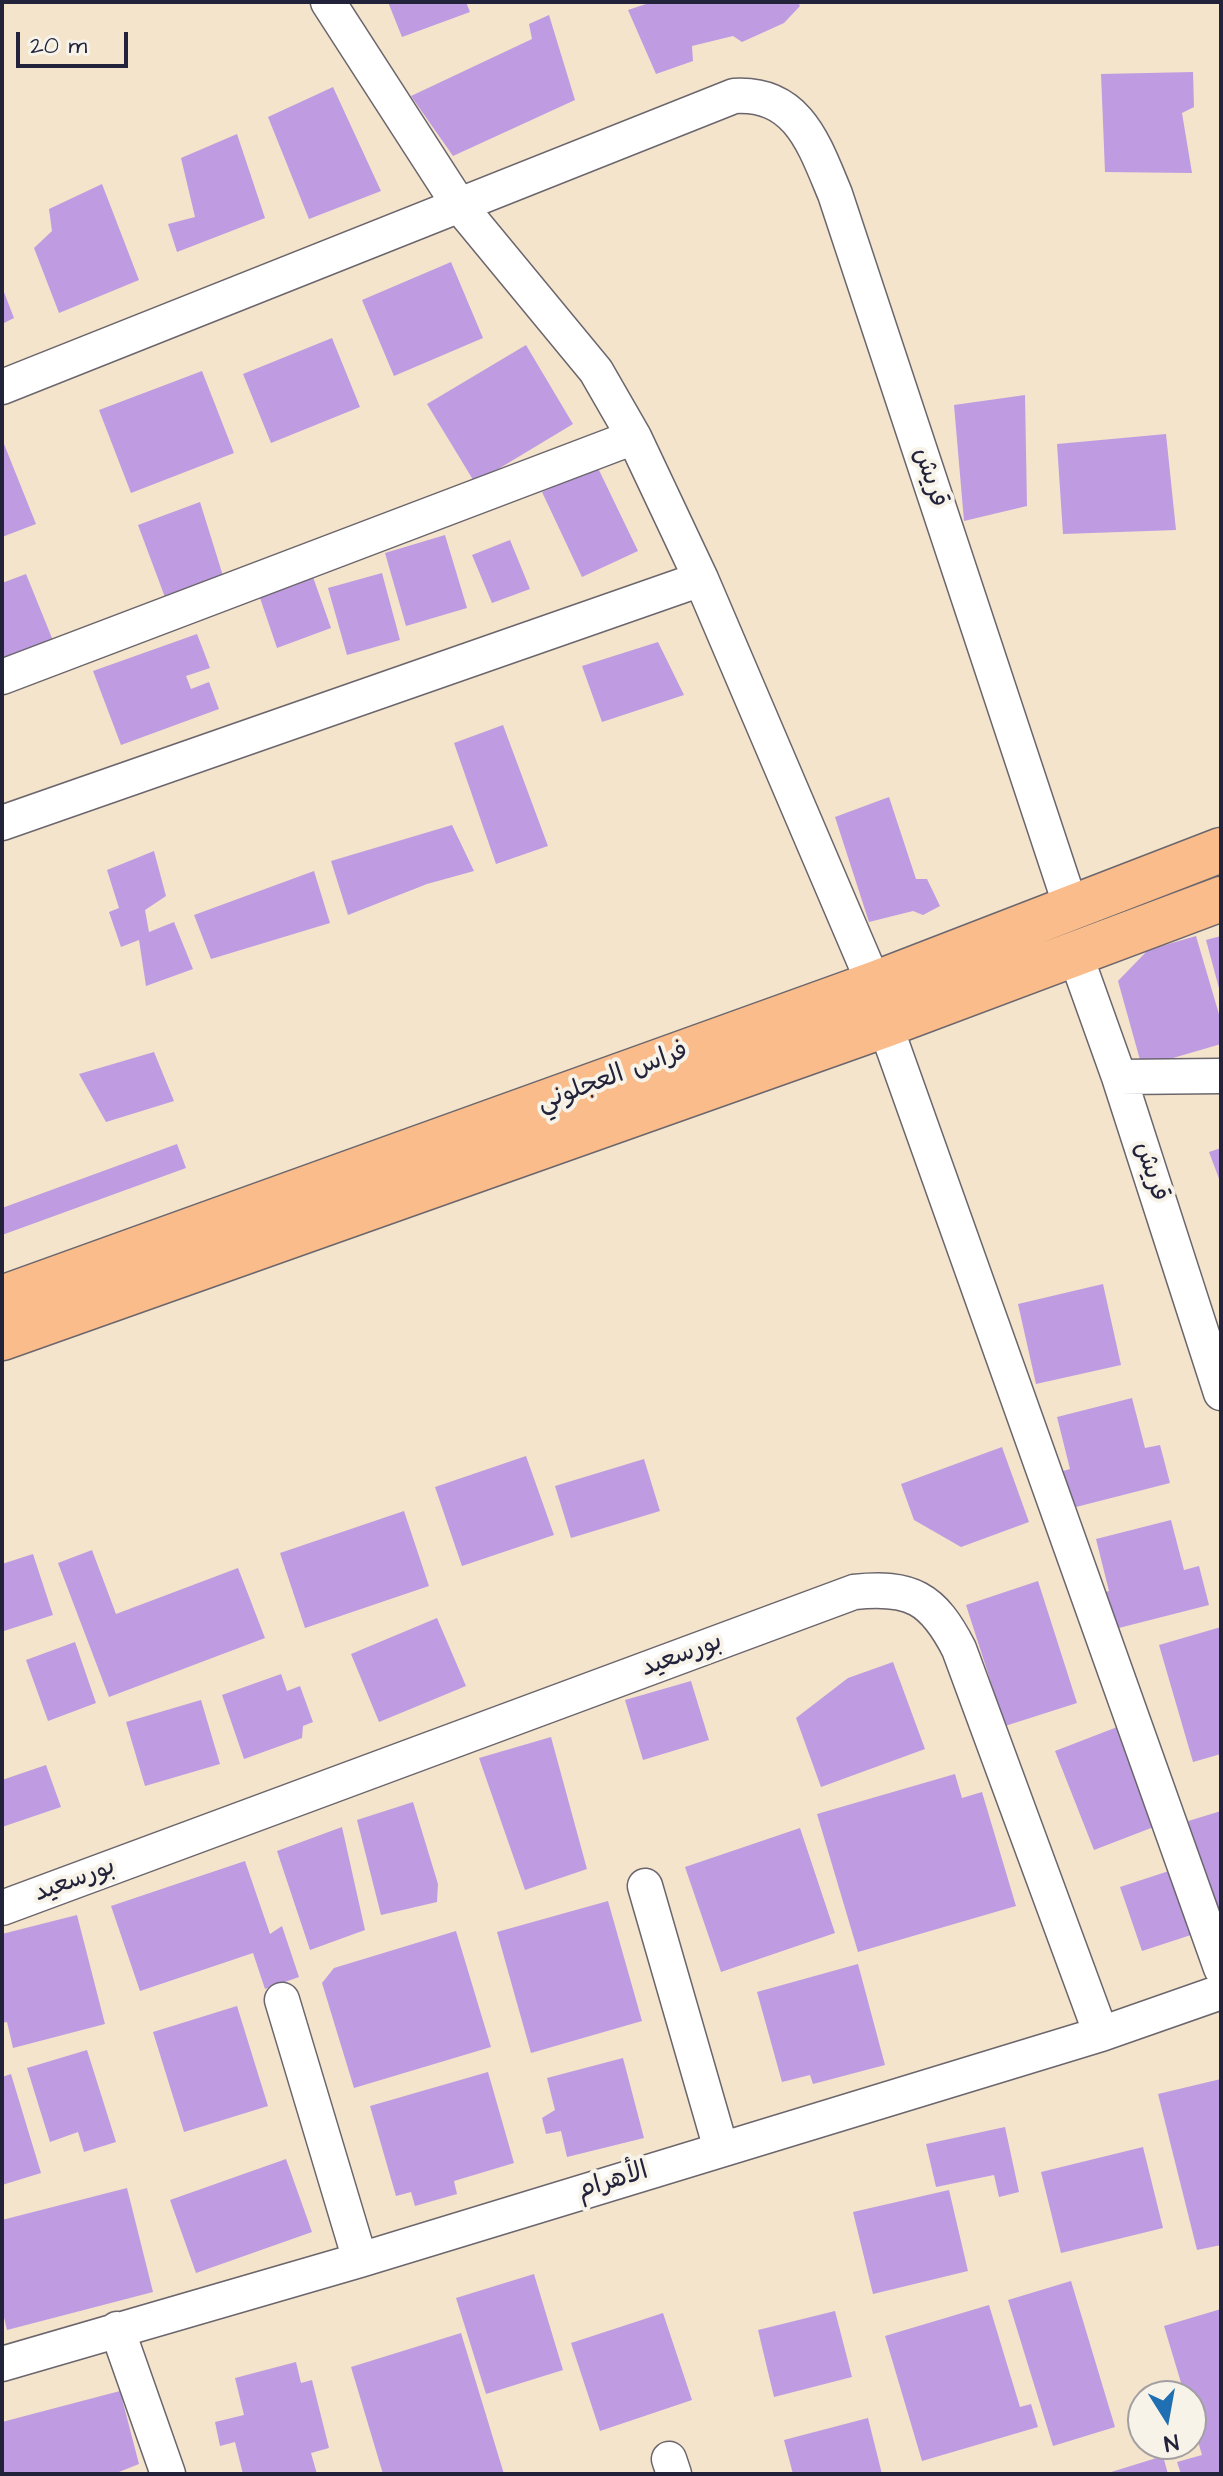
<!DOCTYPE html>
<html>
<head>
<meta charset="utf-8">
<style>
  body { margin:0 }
  #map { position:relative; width:1223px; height:2476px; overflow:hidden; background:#f3e4cb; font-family:"Architects Daughter",sans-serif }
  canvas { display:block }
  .frame { position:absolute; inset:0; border:4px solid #22223b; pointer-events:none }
  .north { position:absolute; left:1127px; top:2380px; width:80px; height:80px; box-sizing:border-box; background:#f7f3e8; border:2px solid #a29fa3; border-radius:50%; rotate:169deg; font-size:22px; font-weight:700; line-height:32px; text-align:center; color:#22223b }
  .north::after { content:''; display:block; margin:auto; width:28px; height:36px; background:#1f6fb2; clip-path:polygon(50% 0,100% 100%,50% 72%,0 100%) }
  .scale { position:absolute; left:16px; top:32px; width:112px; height:36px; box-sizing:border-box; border:4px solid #22223b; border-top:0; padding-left:10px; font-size:24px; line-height:28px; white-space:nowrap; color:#22223b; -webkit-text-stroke:6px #f7f3e8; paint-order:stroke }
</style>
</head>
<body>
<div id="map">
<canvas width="1223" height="2476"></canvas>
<div class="frame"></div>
<div class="north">N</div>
<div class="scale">20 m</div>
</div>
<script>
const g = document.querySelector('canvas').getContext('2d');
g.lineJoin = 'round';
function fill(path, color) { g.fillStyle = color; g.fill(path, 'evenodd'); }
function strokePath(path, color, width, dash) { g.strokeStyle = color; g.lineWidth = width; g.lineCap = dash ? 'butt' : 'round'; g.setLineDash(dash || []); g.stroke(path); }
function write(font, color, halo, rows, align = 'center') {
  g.font = font + ' "Architects Daughter","Playpen Sans Arabic",sans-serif'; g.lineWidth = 8; g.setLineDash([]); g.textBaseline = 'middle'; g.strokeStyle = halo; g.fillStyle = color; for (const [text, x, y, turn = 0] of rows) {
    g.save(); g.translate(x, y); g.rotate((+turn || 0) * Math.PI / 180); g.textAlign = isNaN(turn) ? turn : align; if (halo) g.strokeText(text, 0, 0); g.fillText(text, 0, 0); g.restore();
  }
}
fill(new Path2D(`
  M388 2H466L470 12 402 37Z
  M652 2H798L800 6 784 23 742 42 733 36 692 46 693 61 656 74 628 10Z
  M549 15 575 100 453 156 411 96 532 39 529 24Z
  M1193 72 1194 107 1182 113 1192 173 1105 172 1101 74Z
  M333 87 381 191 309 219 268 117Z
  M237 134 265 218 177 252 168 224 195 217 181 158Z
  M102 184 139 280 59 313 34 248 52 231 49 209Z
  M451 262 483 338 394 376 362 300Z
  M2 287 14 318 2 324Z
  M332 338 360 407 271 443 243 374Z
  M526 345 573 424 475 483 427 404Z
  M202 371 234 453 131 493 99 410Z
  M1025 395 1027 506 964 521 954 405Z
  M1166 434 1176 530 1063 534 1057 444Z
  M2 439 36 524 2 537Z
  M597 466 638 551 582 577 542 492Z
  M200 502 224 579 166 600 138 525Z
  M445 535 467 608 406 626 385 553Z
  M510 540 530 589 492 603 472 555Z
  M382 573 400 640 347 655 328 588Z
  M26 574 54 643 2 665V583Z
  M313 577 331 628 277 648 259 595Z
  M197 634 210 668 186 676 191 689 209 682 219 709 121 745 93 671Z
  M658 642 684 695 602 722 582 666Z
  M503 725 548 846 496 864 454 743Z
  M889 797 916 879H927L940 906 923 915 913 911 869 922 835 817Z
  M452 825 474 871 427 884 348 915 331 861Z
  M154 851 166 896 145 910 149 932 174 922 193 969 146 986 139 940 121 947 109 912 119 908 107 870Z
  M314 871 330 923 211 959 194 915Z
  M1196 936 1221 1021V1044L1142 1067 1118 981 1148 950Z
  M1221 936V991L1220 992 1206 940Z
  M154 1052 174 1101 106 1122 79 1074Z
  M177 1144 186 1168 2 1235V1208Z
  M1221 1148V1184L1209 1152Z
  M1103 1284 1121 1365 1036 1384 1018 1304Z
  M1132 1398 1145 1448 1160 1445 1170 1483 1072 1508 1063 1471 1070 1469 1057 1417Z
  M1002 1447 1029 1522 961 1547 914 1520 901 1484Z
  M526 1456 554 1535 462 1566 435 1487Z
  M644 1459 660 1511 571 1538 555 1486Z
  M404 1511 429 1586 305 1628 280 1553Z
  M1171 1520 1184 1570 1199 1566 1209 1605 1111 1630 1102 1593 1109 1591 1096 1539Z
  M92 1550 116 1614 238 1568 265 1638 109 1697 58 1563Z
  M33 1554 53 1615 4 1631 2 1564Z
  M1038 1581 1077 1703 1005 1726 966 1605Z
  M437 1618 466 1686 379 1722 351 1654Z
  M1221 1627V1754L1193 1762 1159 1645Z
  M75 1642 96 1703 48 1721 26 1660Z
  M893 1662 925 1749 821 1787 796 1718 848 1678Z
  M281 1674 287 1691 300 1686 313 1722 303 1726 302 1738 244 1759 222 1695Z
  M691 1681 709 1740 643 1760 625 1700Z
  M201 1700 220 1764 145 1786 126 1722Z
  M1125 1724 1164 1823 1094 1850 1055 1751Z
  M551 1737 587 1869 525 1890 479 1758Z
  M46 1765 61 1807 2 1827V1780Z
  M955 1774 962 1798 982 1792 1016 1906 858 1952 817 1814Z
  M413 1802 438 1884 437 1902 381 1915 357 1820Z
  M1221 1811V1933L1185 1822Z
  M342 1827 365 1930 310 1950 277 1851Z
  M800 1828 835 1933 721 1972 685 1867Z
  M245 1861 270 1934 282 1926 299 1977 265 1989 253 1953 140 1991 111 1906Z
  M1175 1869 1197 1933 1142 1951 1120 1887Z
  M608 1901 642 2021 531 2053 497 1932Z
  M77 1915 105 2024 13 2048 7 2022 2 2023V1934Z
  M456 1931 491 2047 354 2088 322 1983 334 1968Z
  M858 1964 885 2065 813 2084 810 2075 782 2082 757 1992Z
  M237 2006 268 2106 184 2132 153 2032Z
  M87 2050 116 2142 84 2152 78 2132 50 2142 27 2068Z
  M623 2058 644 2138 567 2157 561 2131 546 2134 542 2118 555 2110 547 2078Z
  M488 2072 514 2163 454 2181 457 2194 415 2206 411 2192 396 2196 370 2106Z
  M11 2074 41 2173 2 2185V2077Z
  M1221 2079V2245L1197 2250 1158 2094Z
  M1005 2127 1019 2192 999 2197 994 2175 936 2187 926 2144Z
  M1143 2147 1163 2228 1061 2253 1041 2172Z
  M286 2159 312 2232 196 2273 170 2200Z
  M127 2188 153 2292 7 2330 2 2309V2220Z
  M949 2190 968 2271 873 2294 853 2212Z
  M534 2274 563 2370 486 2394 456 2298Z
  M1071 2281 1115 2427 1053 2446 1008 2300Z
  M989 2305 1020 2407 1031 2404 1038 2427 922 2461 885 2336Z
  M1221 2309V2474H1181L1177 2462 1202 2455 1191 2418V2396H1185L1164 2326Z
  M835 2311 852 2377 774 2397 758 2330Z
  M663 2313 692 2400 600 2431 571 2343Z
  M461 2333 504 2474H383L351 2367Z
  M296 2362 301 2383 312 2380 329 2448 311 2453 317 2474H243L235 2442 220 2446 215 2422 244 2415 235 2378Z
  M120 2391 139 2464 114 2474H2V2422Z
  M868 2418 882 2474H793L784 2440Z
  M1163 2456 1168 2474H1108V2473Z`), '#bf9ce2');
const street = new Path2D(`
  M328 2 459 205 596 371 634 437 701 579 874 984
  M2 387 734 96C798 92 814 144 835 194L1072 910
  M2 677 634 437
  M2 823 701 579
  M1075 954 1119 1077 1221 1393
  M885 1025 1221 1968
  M1119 1077 1221 1076
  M645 1886 721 2149
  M2 1908 854 1592C911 1586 933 1598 959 1649L1101 2034
  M282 2000 360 2260
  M117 2329 168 2474
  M2 2364 360 2260 1101 2034 1221 1992
  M669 2459 674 2474`);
const primary = new Path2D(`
  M2 1298 874 984 1221 850
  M2 1338 885 1025 1221 899`);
strokePath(street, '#6b666d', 37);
strokePath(primary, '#6b666d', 47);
strokePath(street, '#fff', 34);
strokePath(primary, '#f9bc8a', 44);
write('26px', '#22223b', '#f7f3e8', [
  ["قريش",929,478,72],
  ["فراس العجلوني",613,1078,-20],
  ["قريش",1150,1172,72],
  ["بورسعيد",682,1656,-20],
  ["بورسعيد",75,1881,-20],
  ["الأهرام",613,2182,-17]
]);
</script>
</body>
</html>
